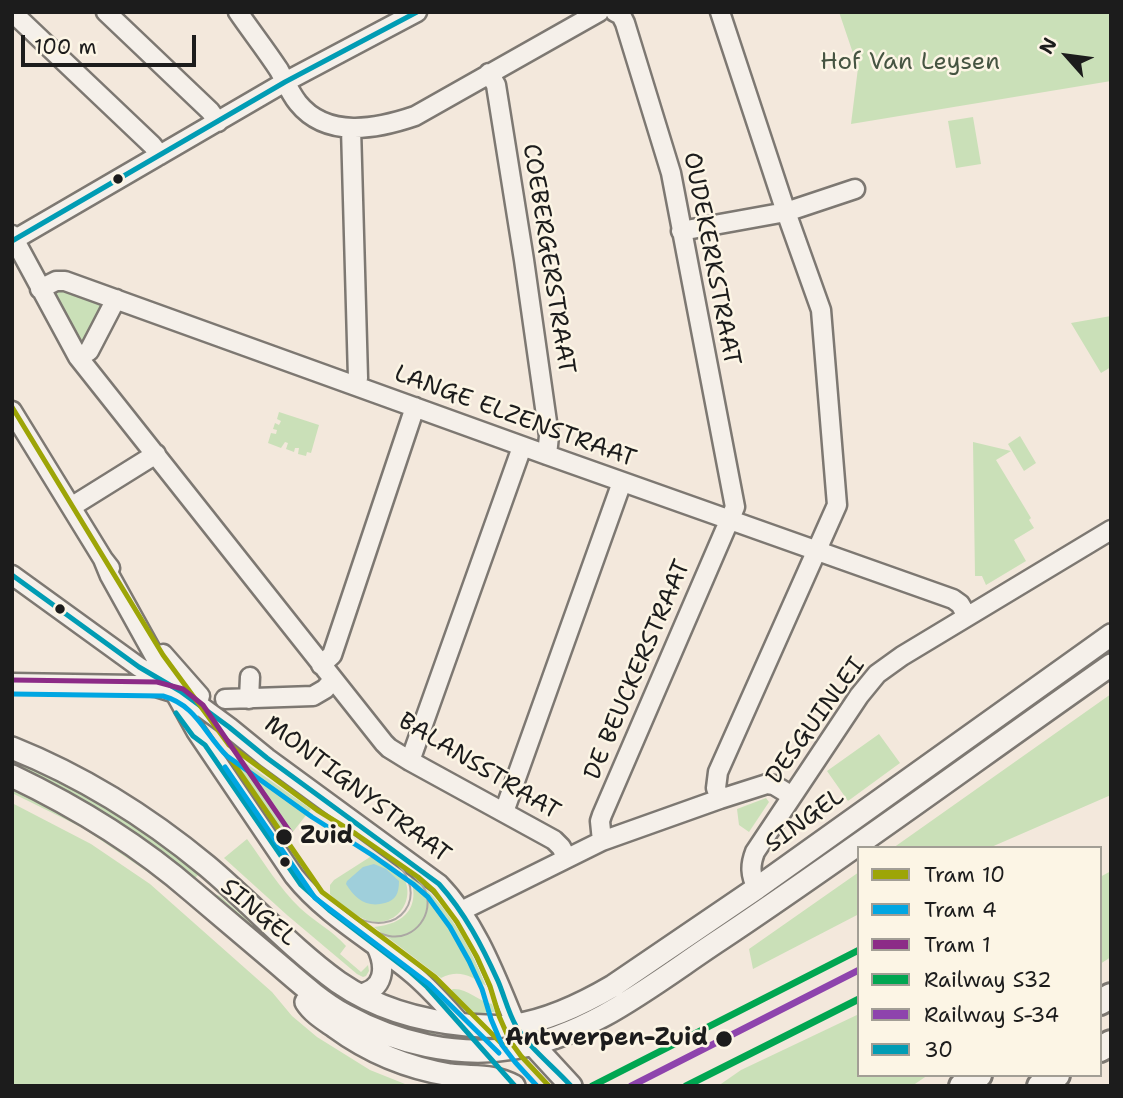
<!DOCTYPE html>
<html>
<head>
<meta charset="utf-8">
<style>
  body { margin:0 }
  #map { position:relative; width:1123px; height:1098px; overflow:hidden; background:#f3e8dc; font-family:"Shantell Sans",sans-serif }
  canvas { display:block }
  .frame { position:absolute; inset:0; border:14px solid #1c1c1c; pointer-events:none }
  .legend { position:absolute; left:857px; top:846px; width:245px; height:231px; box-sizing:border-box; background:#fcf5e5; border:2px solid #a29e95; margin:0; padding:9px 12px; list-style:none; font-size:21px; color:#1c1c1c }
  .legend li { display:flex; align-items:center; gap:14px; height:35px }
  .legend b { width:35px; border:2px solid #a29e95 }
  .north { position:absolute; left:1032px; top:21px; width:70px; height:70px; -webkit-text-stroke:5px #fcf5e5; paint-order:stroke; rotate:298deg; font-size:19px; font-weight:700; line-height:28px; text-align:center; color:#1c1c1c }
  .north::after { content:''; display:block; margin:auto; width:24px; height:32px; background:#1c1c1c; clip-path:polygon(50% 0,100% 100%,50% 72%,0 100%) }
  .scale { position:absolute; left:21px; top:35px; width:175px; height:32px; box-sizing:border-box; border:4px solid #1c1c1c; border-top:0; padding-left:9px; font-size:21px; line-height:24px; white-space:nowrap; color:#1c1c1c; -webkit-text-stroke:5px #fcf5e5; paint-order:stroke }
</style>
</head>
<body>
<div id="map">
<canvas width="1123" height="1098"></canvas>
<div class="frame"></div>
<ul class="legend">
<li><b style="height:9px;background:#9da507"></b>Tram 10</li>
<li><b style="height:9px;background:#00a6e2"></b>Tram 4</li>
<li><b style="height:9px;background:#8c2b87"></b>Tram 1</li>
<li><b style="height:9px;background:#00a651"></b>Railway S32</li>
<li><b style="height:9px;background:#8e44ad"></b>Railway S-34</li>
<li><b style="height:9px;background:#009cb4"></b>30</li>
</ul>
<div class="north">N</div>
<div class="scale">100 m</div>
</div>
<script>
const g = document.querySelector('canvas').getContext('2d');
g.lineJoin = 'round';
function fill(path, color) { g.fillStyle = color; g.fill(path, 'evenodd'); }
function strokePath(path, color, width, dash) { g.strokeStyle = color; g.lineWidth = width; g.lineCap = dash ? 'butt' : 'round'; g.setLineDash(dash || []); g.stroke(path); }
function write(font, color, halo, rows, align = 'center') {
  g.font = font + ' "Shantell Sans",sans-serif'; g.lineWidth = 5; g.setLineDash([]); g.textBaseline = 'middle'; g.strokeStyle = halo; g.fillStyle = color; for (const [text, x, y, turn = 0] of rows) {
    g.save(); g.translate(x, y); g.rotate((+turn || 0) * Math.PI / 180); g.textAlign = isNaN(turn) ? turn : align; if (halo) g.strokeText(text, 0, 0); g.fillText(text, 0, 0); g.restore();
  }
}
fill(new Path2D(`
  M839 12H1111V81L851 124 858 68Z
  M973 117 981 164 956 168 948 121Z
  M64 285 108 301 85 345 79 348 48 293Z
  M1111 316V367L1101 373 1071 323Z
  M279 412 319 425 311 453 307 452 306 456 298 454 299 448H295L294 452 286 449 288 443 285 442 281 448 268 443 271 433 276 434 277 430 273 429 275 423 279 425 281 421 277 419Z
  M1020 436 1036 463 1024 471 1008 444Z
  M973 442 1011 451 996 460 1031 518 1029 520 1034 528 1014 540 1026 561 986 585 982 576H975Z
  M1111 645V657L981 749 655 973 668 957Z
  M1111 694V795L989 848H893Z
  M879 734 900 763 848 801 827 771Z
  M12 756 33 766 127 817 201 872 194 879 121 825 87 804 12 767Z
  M237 757 311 809 288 838 286 837 235 761Z
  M12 789C64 812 111 843 157 876L155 877 83 828 12 793Z
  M766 798 769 802 749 832 739 825 737 809Z
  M12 803 91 844 150 884 272 992 292 1016 317 1037 370 1070 410 1086H12Z
  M247 839C264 862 279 888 300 908 315 922 333 931 346 946L340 954 361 972 368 965 369 971 366 976 363 977 357 974 287 915 224 858Z
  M370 857C381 857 386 861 395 868 419 886 406 923 376 922 362 922 339 904 330 894V885L334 880Z
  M1111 871V957L1100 964V877Z
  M859 872V914L753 969 749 949Z
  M410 876C447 903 469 944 486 986 471 976 459 969 441 978L374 927C405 924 421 907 410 876Z
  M214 894 220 896 299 966 429 1026 440 1039C410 1032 379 1024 352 1007 334 995 319 977 298 970L212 895Z
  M453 989C467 988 478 1001 492 1004L495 1012 468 1014 446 993Z
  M859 1014V1075H928L912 1086H718L741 1070Z`), '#cae0b8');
fill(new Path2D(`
  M374 864 386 869 399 881C399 893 396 900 385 903 367 908 355 899 346 884L347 881 363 867Z`), '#9fcfdb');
const minor = new Path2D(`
  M12 12 152 145 160 155
  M106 12 210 111 218 122
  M238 12C251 31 266 50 279 70 285 81 290 93 298 103 327 139 377 129 415 116L599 12
  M720 12 786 212 821 310 837 505 718 772 716 788 720 799
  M489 73 496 85 524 260 549 436 547 455
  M351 128 358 378 355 385
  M681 231 786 212 855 189
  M12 235 78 357 384 743 389 748 410 761 554 840 561 847 567 858
  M12 241 285 82 417 12
  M40 289 56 281H65L547 455 953 599 960 604 967 616
  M78 357 89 351 116 299
  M12 411 103 559 110 568
  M71 507 156 454
  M103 559 110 576 196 731 294 876C325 915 371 940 409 971 429 987 445 1006 462 1025
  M12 575 139 667 180 691 229 727 267 758 439 884C476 922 496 977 516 1025
  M163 654 200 696
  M321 665 332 655 415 407
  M12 683 136 685 156 687 169 691
  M225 699 313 696 325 689 333 680
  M249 699 250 677
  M410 761 522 447
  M504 812 622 482
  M602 841 600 821 602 815 735 507 671 173 625 23 621 15 615 12
  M757 888C750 875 750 865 755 852L859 696 877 674 902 656 1111 530
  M461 911 602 841 720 799 767 784 774 785 792 796
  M357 994C386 991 386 966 376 946`);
const major = new Path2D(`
  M12 748C82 776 149 818 207 866 251 903 291 948 338 982 377 1009 421 1021 467 1025 483 1026 499 1028 515 1025 549 1020 584 1003 613 986L757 888 1111 635
  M12 776C77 807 139 845 193 892 221 916 250 940 278 964 299 982 321 1002 345 1015 396 1043 457 1058 515 1048 593 1035 657 981 721 939 853 851 981 756 1111 665
  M306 1002C313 1013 325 1020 335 1027 369 1052 408 1068 450 1075 474 1078 492 1074 514 1086
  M524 1035 571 1086`);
const highway = new Path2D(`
  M1100 1002 1111 996
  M1100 1049 1111 1043
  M962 1086 979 1075
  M1040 1086 1057 1075`);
strokePath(minor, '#7d7872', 23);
strokePath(major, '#7d7872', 26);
strokePath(highway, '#7d7872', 30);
strokePath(minor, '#f5f0ea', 18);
strokePath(major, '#f5f0ea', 21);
strokePath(highway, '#f5f0ea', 24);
strokePath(new Path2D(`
  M352 915C399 942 433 894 393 860
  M374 931C379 933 384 935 389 936 415 941 435 913 425 890 422 883 416 878 411 873`), '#aba7a3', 2);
strokePath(new Path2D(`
  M12 241 285 82 417 12
  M12 575 139 667 180 691 229 727 267 758 439 884C465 913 482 946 498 981 504 995 508 1012 516 1026 530 1049 553 1066 571 1086
  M176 713 193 736 205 745 301 885 329 910 409 971 427 987 515 1086`), '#009cb4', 5);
strokePath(new Path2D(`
  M592 1086 859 950
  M686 1086 859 999`), '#00a651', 7);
strokePath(new Path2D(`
  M631 1086 859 970`), '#8e44ad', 7);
strokePath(new Path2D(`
  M12 407 163 655 229 745 317 810 356 834 418 877 434 891 457 922 477 957 490 986 499 1016 510 1041 521 1056 549 1086
  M232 761 322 892 435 977 505 1047`), '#9da507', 5);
strokePath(new Path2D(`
  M12 694 163 696C196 705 204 733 227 756L312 817 372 855 413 884 428 897 450 927 469 961 482 989 491 1019 502 1045 515 1062 537 1086
  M225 767 315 898 429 984 499 1053`), '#00a6e2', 5);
strokePath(new Path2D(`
  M12 680 157 682 183 689 203 705 290 832`), '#8c2b87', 5);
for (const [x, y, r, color] of [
  [118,179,6,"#1c1c1c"],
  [60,609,6,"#1c1c1c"],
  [284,837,9,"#1c1c1c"],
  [285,862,6,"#1c1c1c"],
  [724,1039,9,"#1c1c1c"]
]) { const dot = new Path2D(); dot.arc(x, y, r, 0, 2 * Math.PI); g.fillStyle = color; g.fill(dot); strokePath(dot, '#fcf5e5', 2.5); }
write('24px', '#465542', '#fcf5e5', [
  ["Hof Van Leysen",910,63]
]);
write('24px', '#1c1c1c', '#fcf5e5', [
  ["COEBERGERSTRAAT",548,259,81],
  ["OUDEKERKSTRAAT",711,259,79],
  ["LANGE ELZENSTRAAT",515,417,20],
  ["DE BEUCKERSTRAAT",638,670,-67],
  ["DESGUINLEI",816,721,-54],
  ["BALANSSTRAAT",479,767,31],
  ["MONTIGNYSTRAAT",357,790,37],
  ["SINGEL",805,821,-36],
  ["SINGEL",258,913,40]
]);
write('bold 24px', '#1c1c1c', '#fcf5e5', [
  ["Zuid",300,837],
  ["Antwerpen-Zuid",708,1039,"right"]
], 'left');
</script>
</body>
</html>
